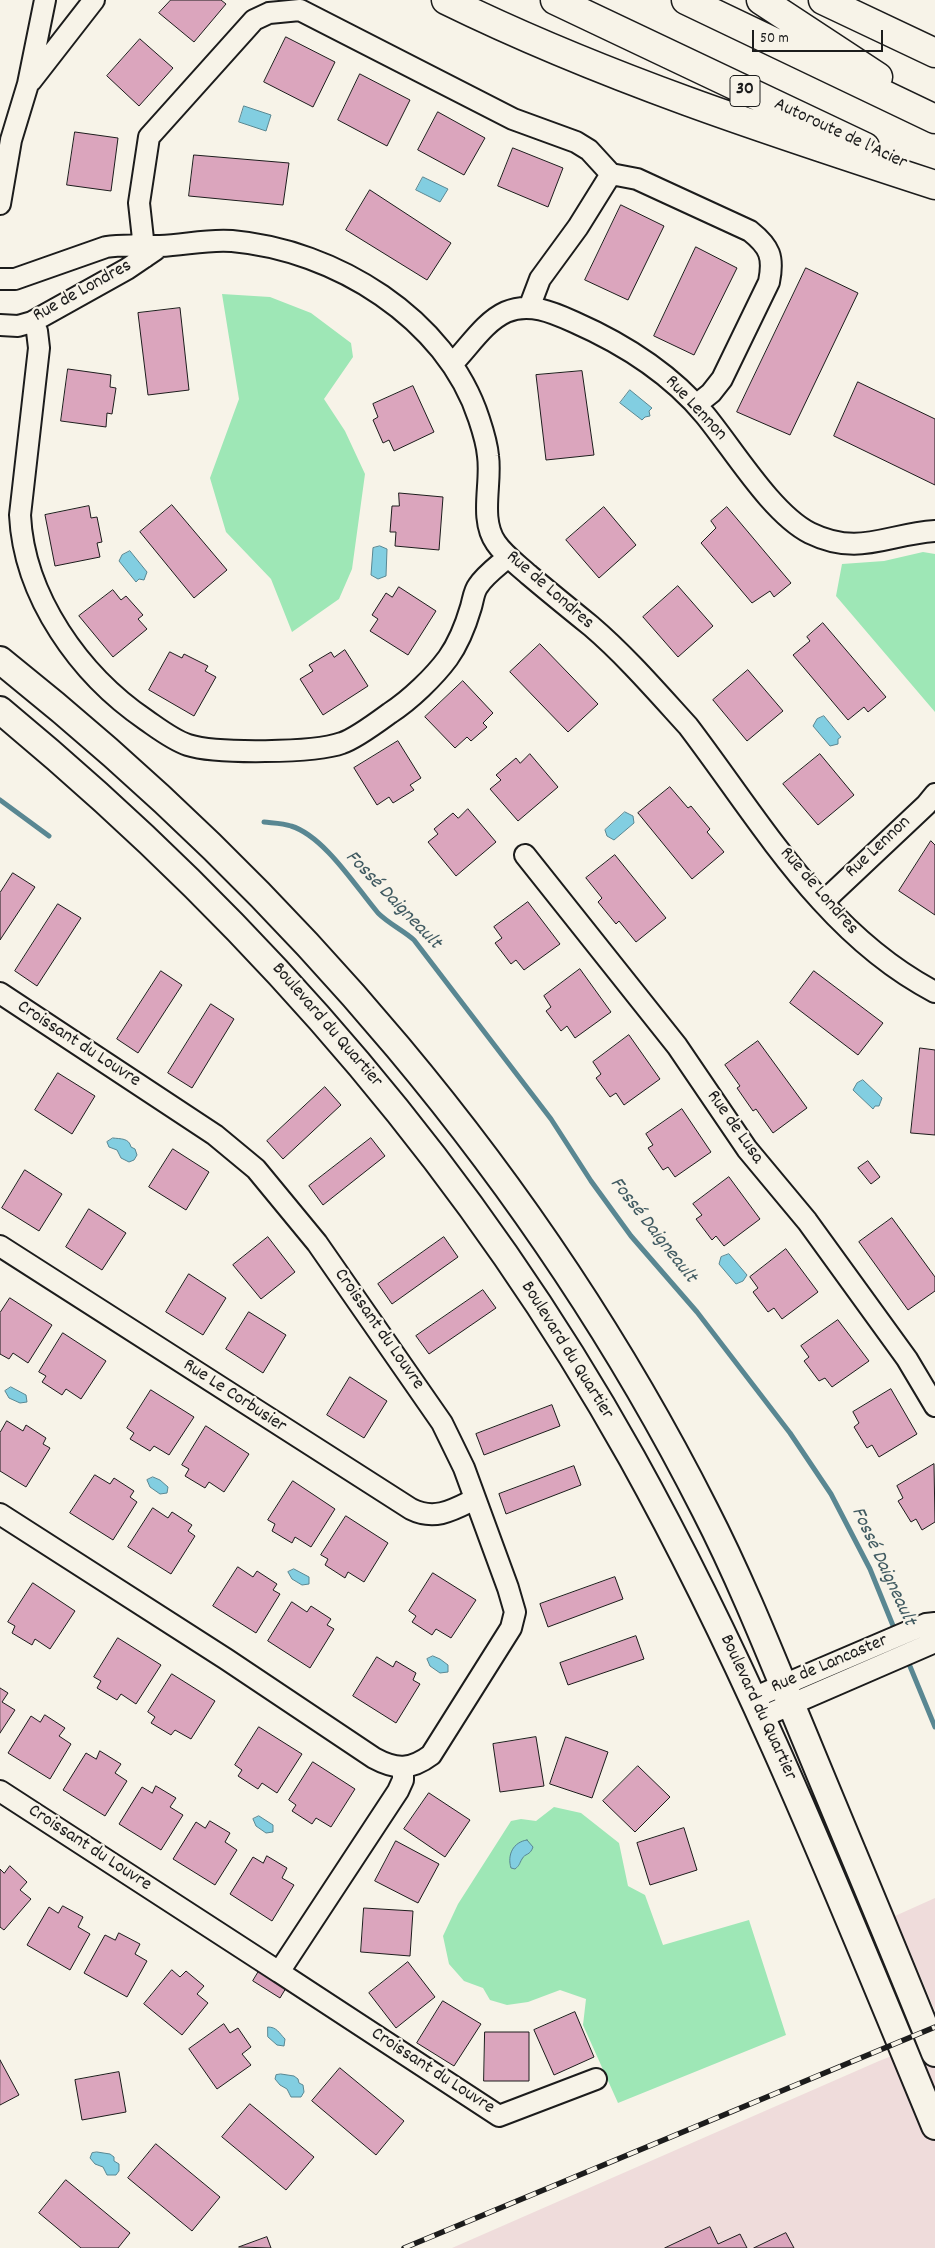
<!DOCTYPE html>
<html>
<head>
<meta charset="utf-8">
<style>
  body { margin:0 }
  #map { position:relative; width:935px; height:2248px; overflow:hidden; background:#f7f3e8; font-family:Dekko,sans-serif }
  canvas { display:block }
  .scale { position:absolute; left:752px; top:30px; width:131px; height:22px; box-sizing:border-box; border:2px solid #1c1c1c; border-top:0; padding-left:6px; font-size:15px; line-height:18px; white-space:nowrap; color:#1c1c1c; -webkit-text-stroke:4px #f7f3e8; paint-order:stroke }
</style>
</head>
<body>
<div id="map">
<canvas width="935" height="2248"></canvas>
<div class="scale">50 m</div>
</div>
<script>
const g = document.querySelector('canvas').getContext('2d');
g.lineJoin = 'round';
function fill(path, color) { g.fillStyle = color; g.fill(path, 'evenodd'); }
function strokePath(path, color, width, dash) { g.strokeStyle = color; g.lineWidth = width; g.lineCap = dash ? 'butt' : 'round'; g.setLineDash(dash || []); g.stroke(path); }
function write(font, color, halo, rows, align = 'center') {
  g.font = font + ' Dekko,sans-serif'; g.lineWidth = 4.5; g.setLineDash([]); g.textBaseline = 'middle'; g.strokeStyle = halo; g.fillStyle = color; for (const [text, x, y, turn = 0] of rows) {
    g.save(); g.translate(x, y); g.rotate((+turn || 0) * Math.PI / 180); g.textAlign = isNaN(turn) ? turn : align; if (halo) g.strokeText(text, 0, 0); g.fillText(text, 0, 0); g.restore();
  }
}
fill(new Path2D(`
  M935 1898V2011L895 1916Z
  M935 2039V2248H452L879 2061Z`), '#efdcdb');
fill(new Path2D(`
  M222 294 270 297 311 313 351 343 353 357 324 399 345 431 365 474 352 569 339 599 292 632 271 579 226 532 210 478 239 399Z
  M923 552 935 554V712L836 596 842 564 884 561Z
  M554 1807 581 1813 619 1843 628 1886 645 1895 663 1945 749 1920 786 2035 618 2103 583 2025 586 1999 560 1990 528 2002 507 2005 490 2000 483 1988 464 1981 449 1964 443 1936 458 1904 511 1821 521 1819 536 1821Z`), '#9ee7b6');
const water = new Path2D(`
  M244 106 271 115 266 131 239 122Z
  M423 177 448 189 440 202 416 190Z
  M630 390 652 408 649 411 650 416 645 417 642 420 620 403Z
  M380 546 387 549 386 576 378 579 371 575 373 548Z
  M130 551 147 572 144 580 139 579 136 582 119 561 122 555Z
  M824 716 841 737 838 739V744L830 746 813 726 817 719Z
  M625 812 633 816 634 823 614 840 607 836 605 830Z
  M863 1080 882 1098 879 1106H875L873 1109 853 1090 857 1083Z
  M113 1138C121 1139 129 1138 131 1147L135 1149 137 1155 134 1160 129 1162 121 1158 117 1150 109 1147 107 1142Z
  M729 1254 747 1275 743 1281 736 1284 719 1264 721 1257Z
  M11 1387 26 1395 27 1402 20 1403 9 1398 5 1391Z
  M153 1477 160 1480 168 1487 167 1493 160 1494 150 1487 147 1480Z
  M294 1569 309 1577V1584L302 1585 292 1579 288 1572Z
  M433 1656 440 1659 448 1665V1672L440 1673 430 1666 427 1659Z
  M259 1816 273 1825V1832L266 1833 256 1826 253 1819Z
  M527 1840 533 1847C530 1856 525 1853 522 1859 519 1864 520 1865 515 1869L511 1868C507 1855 513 1842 527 1840Z
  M268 2027C277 2027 279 2033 285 2039L284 2046 277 2045 268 2037Z
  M281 2074 294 2076 298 2079 299 2083 303 2085 304 2092 301 2097H291L287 2089 280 2085 275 2079 276 2075Z
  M97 2152 110 2154 114 2157V2161L119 2164V2171L116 2175H107L103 2167 95 2164 90 2158 92 2153Z`);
fill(water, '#82cee1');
strokePath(water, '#598792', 1);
strokePath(new Path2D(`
  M0 800 49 836
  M264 822C273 823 283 823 291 826 324 836 356 887 378 913 389 924 403 930 414 940L551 1119 591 1181 631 1236 697 1312 790 1433 831 1494 870 1569 896 1633
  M907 1659 935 1727`), '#598792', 5);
const building = new Path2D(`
  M171 0H221L226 4 194 42 159 13Z
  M286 37 335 62 313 107 264 82Z
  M140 39 173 68 139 106 107 76Z
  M360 74 410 100 387 146 338 120Z
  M438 112 485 138 464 175 418 150Z
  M75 132 118 138 111 191 67 185Z
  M513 148 563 168 548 207 498 186Z
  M194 155 289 163 283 205 189 196Z
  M370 190 451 243 427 280 346 230Z
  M621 205 664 226 628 300 585 280Z
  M696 247 737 268 694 355 654 336Z
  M806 268 858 293 790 435 737 412Z
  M180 308 189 390 148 395 138 313Z
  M68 369 111 375 110 387 116 388 112 414 107 413 106 427 61 421Z
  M582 371 594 455 546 460 536 375Z
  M858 382 935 419V485L834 436Z
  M413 386 434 432 394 451 389 440 383 443 373 420 378 417 373 404Z
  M399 493 443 497 439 550 395 546 396 532H390L392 506H399Z
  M172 505 227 570 194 598 140 532Z
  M89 506 91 518 97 517 102 542 97 543 100 557 55 566 45 515Z
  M604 507 636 545 599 578 566 540Z
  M727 507 791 583 774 597 770 591 752 603 701 543 716 528 711 521Z
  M678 586 713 626 678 657 643 617Z
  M399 587 436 611 408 655 370 631 378 619 372 615 386 593 392 597Z
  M113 590 121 600 126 596 143 615 138 619 147 629 113 657 79 616Z
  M823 623 886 697 868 712 864 707 848 720 793 655 810 641 807 637Z
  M540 644 598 704 568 732 510 672Z
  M345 650 368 686 323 715 300 679 313 671 309 665 331 652 334 657Z
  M170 652 182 658 184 654 208 666 205 671 216 677 194 716 149 690Z
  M748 670 783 711 747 741 713 700Z
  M463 681 493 713 483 723 487 727 471 741 467 737 455 748 425 717Z
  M398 741 421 778 410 785 414 790 393 803 389 797 377 805 354 768Z
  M530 754 558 787 518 821 490 789 501 780 496 775 516 758 520 763Z
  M820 754 854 795 818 825 783 784Z
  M670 787 688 808 691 806 700 817 710 829 707 832 724 852 692 879 638 813Z
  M468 809 496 842 456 876 428 842 438 834 434 829 453 813 458 818Z
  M931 841 935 845V915L899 891Z
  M615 855 666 918 636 942 619 921 616 924 598 902 602 898 586 878Z
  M13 873 35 887 0 940V893Z
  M528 902 560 944 524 970 516 960 511 964 495 943 502 938 494 927Z
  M58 904 81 918 37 986 15 971Z
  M580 969 611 1012 575 1038 567 1026 561 1031 546 1011 551 1007 544 996Z
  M161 971 182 985 138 1053 117 1039Z
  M814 971 883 1023 858 1055 790 1003Z
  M211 1004 234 1019 192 1088 168 1073Z
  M629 1035 660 1079 624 1105 616 1093 610 1097 596 1078 601 1074 593 1062Z
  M758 1041 807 1108 773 1133 756 1109 753 1111 737 1088 740 1086 725 1065Z
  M920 1048 935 1050V1135L911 1133Z
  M58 1073 95 1096 72 1134 35 1110Z
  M325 1087 341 1105 283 1159 267 1141Z
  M682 1109 711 1152 675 1177 668 1167 663 1170 648 1148 653 1145 646 1134Z
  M371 1138 385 1156 323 1205 309 1186Z
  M173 1149 209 1172 186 1210 149 1187Z
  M868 1161 880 1177 871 1184 858 1168Z
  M25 1170 62 1194 39 1231 2 1208Z
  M729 1177 760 1219 724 1246 716 1236 712 1240 696 1219 702 1215 693 1204Z
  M89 1209 126 1233 102 1270 66 1247Z
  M892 1218 935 1277V1291L908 1310 859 1242Z
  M268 1237 295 1272 261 1299 233 1265Z
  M444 1237 458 1257 392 1304 378 1284Z
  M786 1249 818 1292 782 1319 774 1308 768 1312 753 1292 758 1288 750 1277Z
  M189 1274 226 1298 203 1335 166 1312Z
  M483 1290 496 1308 429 1354 416 1336Z
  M10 1298 52 1325 28 1363 13 1353 9 1359 0 1354V1313Z
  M249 1312 286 1335 263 1373 226 1349Z
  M838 1320 869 1361 832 1387 825 1378 819 1381 804 1361 809 1357 801 1346Z
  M63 1333 106 1361 81 1399 66 1389 62 1395 42 1382 46 1376 39 1372Z
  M350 1377 387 1401 364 1438 327 1415Z
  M891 1389 917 1434 879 1457 872 1445 867 1448 854 1427 859 1423 853 1412Z
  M151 1390 194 1417 169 1455 154 1446 150 1451 130 1439 134 1433 127 1428Z
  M552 1405 560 1426 484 1455 476 1434Z
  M7 1421 23 1431 26 1425 46 1438 43 1444 50 1448 26 1487 0 1471V1433Z
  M206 1426 249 1454 224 1492 209 1482 205 1488 185 1476 189 1469 182 1465Z
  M934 1464 935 1522 922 1530 916 1519 911 1522 898 1501 903 1498 897 1486Z
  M574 1466 581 1485 506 1514 499 1494Z
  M95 1475 110 1484 114 1478 134 1491 130 1497 137 1502 113 1540 70 1513Z
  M293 1481 335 1509 311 1547 295 1537 292 1543 272 1531 275 1524 268 1520Z
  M153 1508 168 1518 172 1512 192 1525 188 1531 195 1536 171 1574 128 1547Z
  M346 1516 388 1543 364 1582 348 1572 345 1578 325 1565 328 1559 321 1555Z
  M238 1567 253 1577 257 1571 277 1584 273 1590 280 1594 256 1633 213 1606Z
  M433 1573 476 1600 451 1638 436 1629 432 1635 412 1622 416 1616 409 1611Z
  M615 1577 623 1599 548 1627 540 1604Z
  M33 1583 75 1611 50 1649 35 1639 32 1645 12 1633 15 1626 8 1622Z
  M292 1602 307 1612 311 1606 331 1619 327 1625 334 1629 310 1668 268 1641Z
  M636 1636 644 1659 568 1685 560 1663Z
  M118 1638 161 1665 136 1704 121 1694 117 1700 97 1688 101 1681 94 1677Z
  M377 1657 393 1667 396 1661 416 1673 413 1680 420 1684 396 1723 353 1696Z
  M172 1674 215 1701 191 1739 175 1730 171 1735 151 1723 155 1717 148 1712Z
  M0 1688 8 1693 2 1702 15 1710 0 1733Z
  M45 1715 65 1728 59 1736 71 1744 50 1779 8 1753 31 1716 40 1722Z
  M259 1727 302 1754 277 1793 262 1783 258 1789 238 1776 242 1770 235 1765Z
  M536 1737 544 1786 500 1792 493 1744Z
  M566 1737 608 1752 592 1798 550 1784Z
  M100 1751 121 1764 115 1773 127 1781 105 1816 63 1790 86 1753 96 1759Z
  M313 1762 355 1789 331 1827 316 1818 312 1824 292 1811 296 1805 289 1800Z
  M638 1766 670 1797 635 1832 603 1801Z
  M156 1786 176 1798 170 1807 183 1815 161 1850 119 1824 142 1787 152 1793Z
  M429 1793 470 1820 445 1857 404 1829Z
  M210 1821 230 1833 225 1842 237 1850 215 1885 173 1859 196 1822 205 1828Z
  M684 1828 697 1870 650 1885 637 1843Z
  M396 1841 439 1864 418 1903 375 1881Z
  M267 1856 287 1868 282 1878 294 1885 272 1921 230 1894 253 1857 263 1863Z
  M10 1866 27 1882 20 1890 31 1899 4 1930 0 1927V1869L4 1873Z
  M63 1906 83 1917 78 1927 90 1934 70 1970 27 1945 49 1907 58 1913Z
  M364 1908 413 1911 410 1956 361 1952Z
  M119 1933 140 1944 135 1954 147 1961 127 1997 84 1973 105 1935 115 1940Z
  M408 1962 435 1997 396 2028 369 1993Z
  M172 1970 180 1977 186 1971 204 1986 197 1994 208 2003 182 2035 144 2004Z
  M259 1971 286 1988 280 1998 253 1981Z
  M443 2001 481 2024 454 2066 417 2043Z
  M575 2012 594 2057 554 2075 534 2030Z
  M224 2024 230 2033 238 2028 251 2047 242 2054 251 2065 217 2089 189 2049Z
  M485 2032H529V2081H484Z
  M0 2060 19 2095 0 2105Z
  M340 2068 404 2121 376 2155 312 2101Z
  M119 2072 126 2112 82 2120 75 2080Z
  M250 2104 314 2157 286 2190 222 2137Z
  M156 2144 220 2197 192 2231 128 2178Z
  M66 2180 130 2233 118 2248H81L39 2213Z
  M710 2227 718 2244 740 2234 747 2248H665Z
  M786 2233 794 2248H754Z
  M267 2237 271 2248 239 2247Z`);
fill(building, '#dba5bd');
strokePath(building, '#1c1c1c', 1);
const minor = new Path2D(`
  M31 81 94 0
  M611 174 637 179 750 231C770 247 774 257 769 282L722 379 711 393 696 405
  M0 204 11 140 28 84 45 0
  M145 257 139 203 149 137 254 20 269 13 300 10 513 119 576 142 589 150 611 174 578 227 540 279 529 308
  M0 279H15L106 247C124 244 142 246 160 246 185 245 207 239 232 241 335 250 446 318 479 419 483 431 487 443 488 456 492 483 479 519 496 543 504 555 518 565 529 575 549 592 570 609 591 626 626 656 657 692 688 726 761 822 825 935 935 992
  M32 322 37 331 39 348 20 515C24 597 80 675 146 720 159 729 173 740 188 745 216 754 315 753 342 743 355 739 379 721 390 713 410 700 434 677 448 658 458 644 466 624 471 607 473 600 474 591 478 586 485 575 499 565 508 557
  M0 325 18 326 32 322 127 269 155 250
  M452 364C469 347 484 322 506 312 529 302 552 312 574 322 624 344 670 373 705 415 733 449 772 514 810 533 859 557 887 534 935 531
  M525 855 677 1046 747 1149 807 1221 907 1359 935 1406
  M823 902 926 805 935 794
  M0 993 215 1135 256 1169 317 1243 442 1423 464 1468 508 1588 515 1612 511 1628 431 1755C411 1770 396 1770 374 1758L226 1659 0 1514
  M0 1246 411 1509C435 1521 453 1510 475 1499
  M753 1698 926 1624 935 1623
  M762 1717 935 1642
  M403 1768V1780L398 1791 279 1972 499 2116 596 2079
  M0 1791 279 1972`);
const major = new Path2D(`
  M0 660C288 889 538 1180 705 1510 744 1586 775 1666 808 1745 850 1847 894 1950 935 2053
  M0 710C255 921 470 1168 632 1458 751 1672 841 1900 935 2126`);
const highway = new Path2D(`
  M446 0C603 77 769 131 935 185
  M555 0 865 147
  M686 0 935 119
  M761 0 878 77
  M823 0 935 53`);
strokePath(minor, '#1c1c1c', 24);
strokePath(major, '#1c1c1c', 30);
strokePath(highway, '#1c1c1c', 31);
strokePath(minor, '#f7f3e8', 20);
strokePath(major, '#f7f3e8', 26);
strokePath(highway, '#f7f3e8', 28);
const rail = new Path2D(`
  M404 2248 935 2027`);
strokePath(rail, '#1c1c1c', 5.5);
strokePath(rail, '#f7f3e8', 4, [11]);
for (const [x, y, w] of [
  [745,91,30]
]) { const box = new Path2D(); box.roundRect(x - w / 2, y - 15.5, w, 31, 4); g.fillStyle = '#f7f3e8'; g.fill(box); strokePath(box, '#1c1c1c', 1); }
write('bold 18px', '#1c1c1c', null, [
  ["30",745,91]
]);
write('19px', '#1c1c1c', '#f7f3e8', [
  ["Autoroute de l'Acier",840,135,25],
  ["Rue de Londres",83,292,-29],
  ["Rue Lennon",695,409,47],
  ["Rue de Londres",549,591,41],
  ["Rue Lennon",879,848,-43],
  ["Rue de Londres",818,892,49],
  ["Boulevard du Quartier",326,1026,49],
  ["Croissant du Louvre",78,1045,33],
  ["Rue de Lusa",734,1128,55],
  ["Croissant du Louvre",378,1330,55],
  ["Boulevard du Quartier",566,1351,58],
  ["Rue Le Corbusier",234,1397,33],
  ["Rue de Lancaster",830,1665,-23],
  ["Boulevard du Quartier",757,1708,65],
  ["Croissant du Louvre",89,1849,33],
  ["Croissant du Louvre",432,2072,33]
]);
write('italic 20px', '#405a61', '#f7f3e8', [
  ["Fossé Daigneault",392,901,46],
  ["Fossé Daigneault",652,1231,52],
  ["Fossé Daigneault",882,1567,65]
]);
</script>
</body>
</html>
